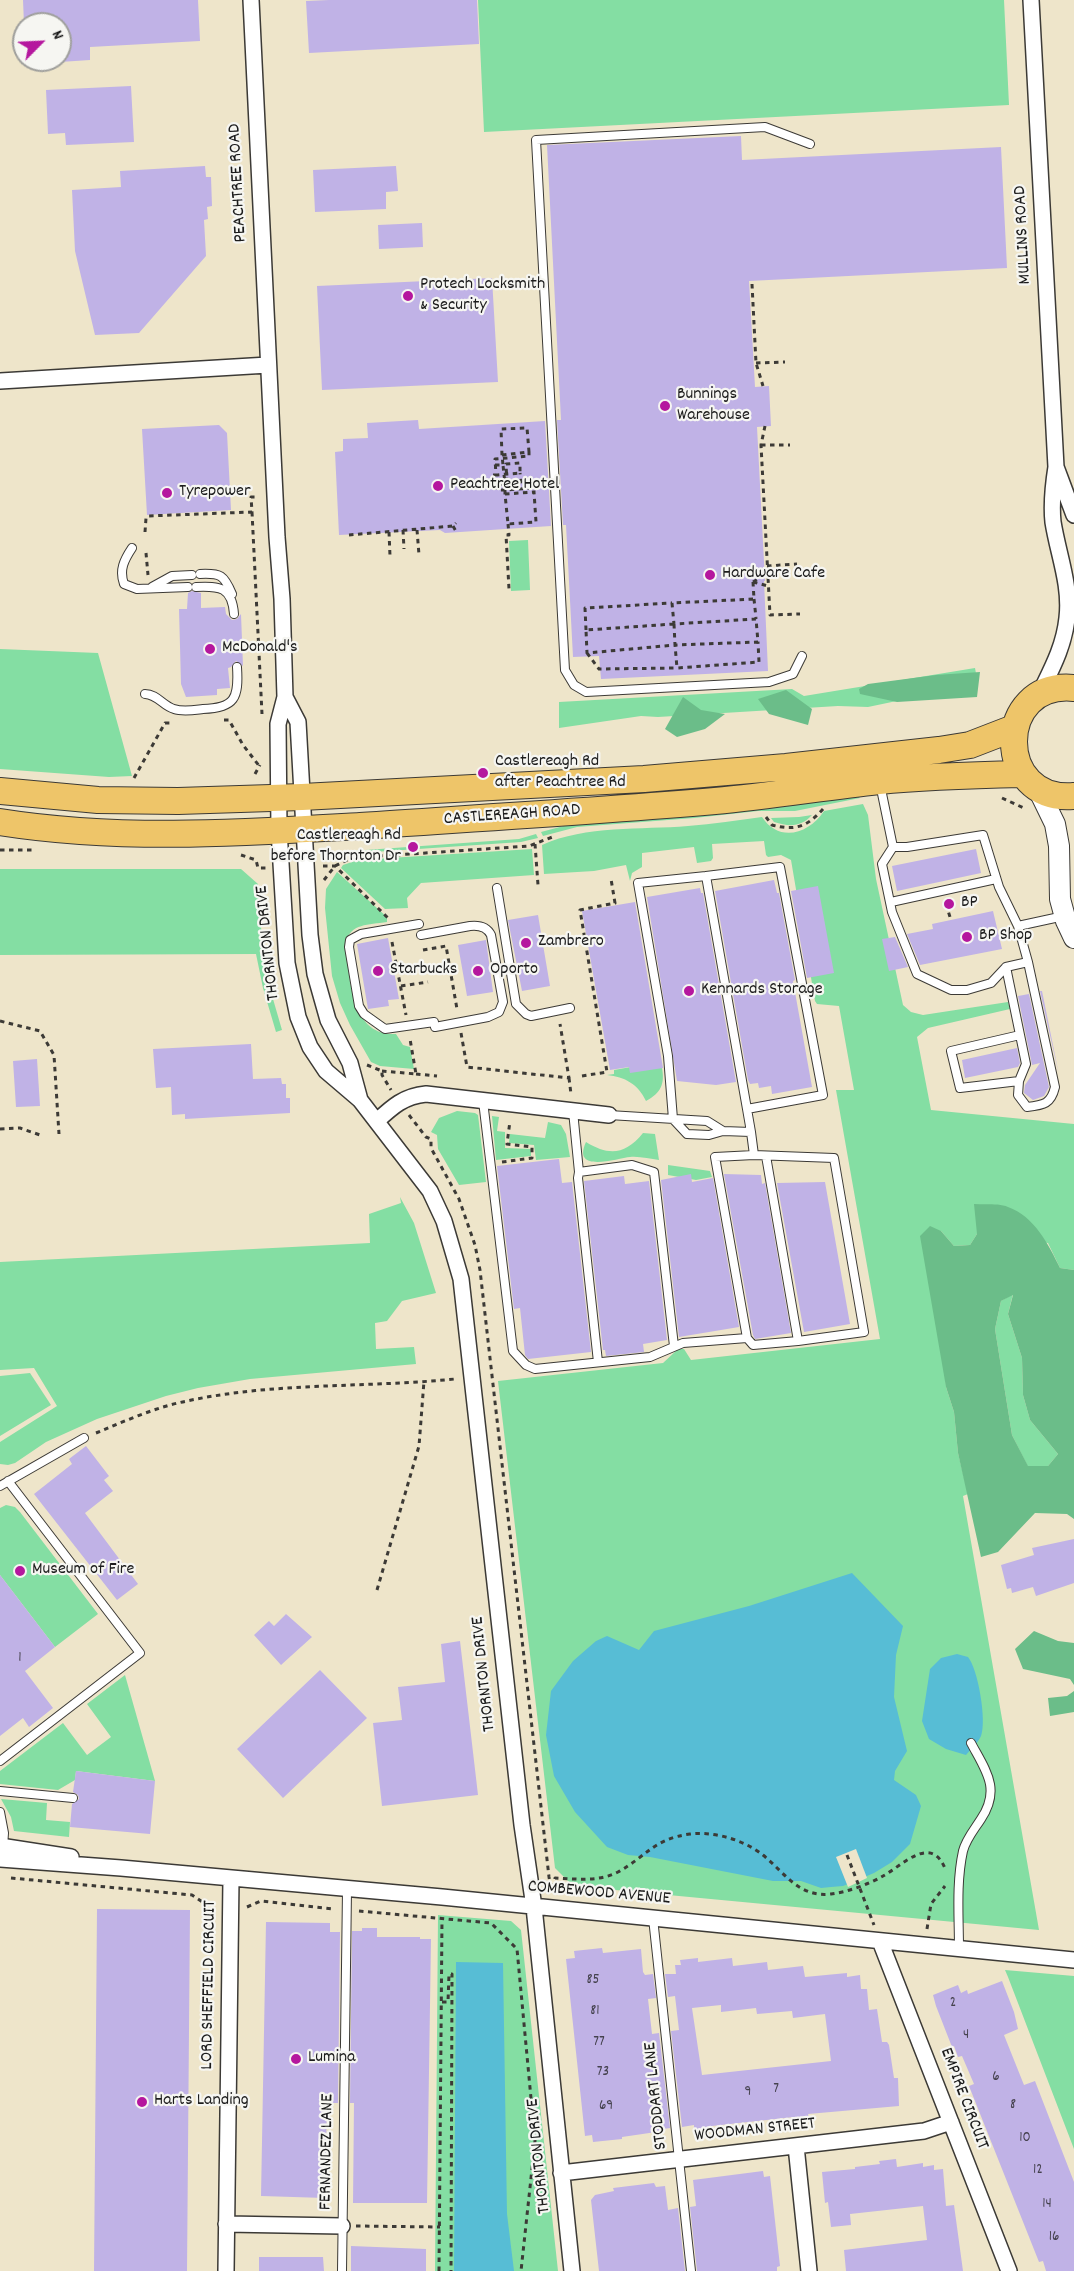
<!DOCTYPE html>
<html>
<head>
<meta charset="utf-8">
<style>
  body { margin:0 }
  #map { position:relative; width:1074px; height:2271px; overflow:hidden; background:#eee5ca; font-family:Dekko,sans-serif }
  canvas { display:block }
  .north { position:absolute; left:12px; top:12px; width:60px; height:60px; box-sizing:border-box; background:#f6f6f2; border:2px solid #9f9f9c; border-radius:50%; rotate:66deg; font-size:16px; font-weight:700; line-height:24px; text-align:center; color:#1c1c1c }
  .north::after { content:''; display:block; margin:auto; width:21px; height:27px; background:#b5179e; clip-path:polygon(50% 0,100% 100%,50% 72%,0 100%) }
</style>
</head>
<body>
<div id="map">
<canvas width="1074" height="2271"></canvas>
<div class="north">N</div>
</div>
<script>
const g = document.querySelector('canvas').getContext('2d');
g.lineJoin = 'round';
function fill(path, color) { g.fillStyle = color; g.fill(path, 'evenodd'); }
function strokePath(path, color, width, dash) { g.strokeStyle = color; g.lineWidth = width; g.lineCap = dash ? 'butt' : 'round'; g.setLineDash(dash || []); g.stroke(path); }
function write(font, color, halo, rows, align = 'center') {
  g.font = font + ' Dekko,sans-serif'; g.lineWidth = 4.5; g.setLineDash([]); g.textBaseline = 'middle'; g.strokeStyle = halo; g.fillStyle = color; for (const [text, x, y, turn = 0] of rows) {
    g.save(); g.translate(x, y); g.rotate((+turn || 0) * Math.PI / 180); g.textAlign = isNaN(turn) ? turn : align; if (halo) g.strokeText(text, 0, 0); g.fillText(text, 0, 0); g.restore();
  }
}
fill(new Path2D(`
  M478 0H1004L1009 105 484 132Z
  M528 540 530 590 511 591 509 541Z
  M0 649 98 653 132 776 109 777 0 769Z
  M975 668 978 684 868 707 838 706 658 717 641 716 559 728V702L792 689 804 696Z
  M858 796 860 798 795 811H758L694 818 577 827 543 836 541 832 575 823Z
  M863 804 868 815 876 879 903 1005 911 1012 923 1015 1008 1002 1010 1009 928 1028 917 1037 931 1110 1074 1124V1270L1060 1268 1048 1243 977 1234 970 1245 954 1246 941 1231 946 1387 954 1412 958 1453 968 1494 963 1496 1039 1930 573 1886 555 1868 498 1381 663 1363 678 1349H684L691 1360 880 1339 836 1090H854L839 1006 817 1004 815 1001 791 860 781 855 768 857 766 855 764 841 712 844 713 858 711 861 697 863 694 847 642 853V867L632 873 630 881 626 865 594 871 544 874 542 845C586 825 641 830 688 826 713 824 738 820 762 817 779 843 809 834 824 811Z
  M812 815C801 827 790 827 774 822L771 818 799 817Z
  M536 834 538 838 521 842 359 853 344 856 343 855 352 851 519 839Z
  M532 849 534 875 421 883 407 898 408 908 385 909 341 868 343 865 358 860Z
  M0 869H241L258 884 264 968 282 1030 276 1032 263 988 256 954 0 955Z
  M337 872 387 917V922C368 925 351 923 345 943 350 976 350 1037 396 1034L403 1045 410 1047 414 1069 380 1066 371 1062 350 1025 340 1003 332 976 325 908 326 889Z
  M631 1067 662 1068C665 1084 661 1093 646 1101 638 1084 625 1077 607 1075L614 1074V1070Z
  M457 1111 475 1113 478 1115 486 1182 459 1185 438 1149 437 1135 431 1132 439 1118Z
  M492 1116 499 1117 497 1131 505 1132V1148L531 1149V1156L496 1160Z
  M548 1122 561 1125 566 1134 570 1157 536 1160 534 1145 509 1143 510 1134 545 1138Z
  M643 1133 655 1134 659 1160C650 1159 639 1156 630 1157 618 1158 571 1174 586 1142 609 1156 625 1155 643 1133Z
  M668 1165 710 1171 712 1177 696 1180 668 1175Z
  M400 1197 414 1223 436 1293 402 1301 387 1321 375 1323 376 1349 414 1347 416 1364 250 1379 198 1388 166 1396 97 1419 46 1442 15 1463 8 1465 0 1464V1442L57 1406 34 1368 0 1370V1262L370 1243 369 1214 401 1203Z
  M1013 1294 1008 1314 1022 1358 1023 1395 1030 1420 1058 1454 1048 1466 1028 1467 1012 1435 995 1329 1001 1301Z
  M30 1373 51 1405 0 1436V1376Z
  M6 1505 15 1507 20 1512 98 1614 55 1647 0 1575V1508Z
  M125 1675 155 1781 76 1771 75 1780 58 1790 0 1784V1771L63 1723 87 1755 111 1737 87 1704Z
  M1 1799 47 1803 46 1820 70 1822 69 1837 14 1831 11 1817Z
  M438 1915 511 1921 521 1930 558 2271H435Z
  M1005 1970 1074 1976V2149L1008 1977Z`), '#84dea3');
fill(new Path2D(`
  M980 672 977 697 897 702 860 694 859 689 868 684 936 675Z
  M786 690 812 709 808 725 769 714 758 699Z
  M683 697 701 710 725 714 705 729 677 737 665 729Z
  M974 1204C985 1205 999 1203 1008 1207 1034 1216 1049 1245 1060 1268L1074 1270V1519L1067 1514 1035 1513 998 1552 981 1557 958 1453 954 1412 946 1387 920 1236 930 1226 941 1231 954 1246 970 1245 977 1234ZM1013 1295 1008 1314 1022 1358 1023 1395 1030 1420 1058 1454 1048 1466H1028L1012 1435 995 1329 1001 1301Z
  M1034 1631 1058 1641 1074 1643V1685L1070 1679 1023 1669 1015 1649Z
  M1074 1691V1712L1050 1716 1048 1698 1067 1696Z`), '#6bbd89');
fill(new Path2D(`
  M852 1573 903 1626 896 1655 894 1697 907 1751 895 1771 894 1780 916 1795 921 1806 910 1844 892 1862 874 1873 843 1886 831 1887 821 1888 801 1881H773L650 1857 628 1855 607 1847 575 1812 554 1776 546 1735 551 1691 573 1661 596 1641 607 1636 639 1650 654 1631 749 1606Z
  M957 1654 968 1657C978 1669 987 1721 981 1736 978 1743 971 1749 966 1755L946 1749 929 1739 922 1721 930 1669 941 1658Z
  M456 1962 503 1963 507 2214 514 2271H454Z`), '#57bdd5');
fill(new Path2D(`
  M856 1849 867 1878 848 1887 836 1857Z`), '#eee5ca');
fill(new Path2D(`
  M23 0H198L200 41 90 47V60L60 62V24H24Z
  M329 0H477L479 44 309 53 306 1Z
  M131 86 134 142 66 145 65 133 48 134 46 90Z
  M741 136 742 160 1001 147 1007 268 749 281 755 387 769 386 771 426 757 427 765 581H764L768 671 601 679 599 656 573 657 566 525H563L557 420H561L547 145Z
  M205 166 206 177H211L212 206 207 207 208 219 204 220 206 256 139 333 95 335 75 251 72 190 121 187 120 171Z
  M396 166 398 191 386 192V209L315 212 313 170Z
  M422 223 423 247 379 249 378 225Z
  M492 278 498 382 322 390 317 286Z
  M418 420 419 429 545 421 551 526 445 533 440 530 339 535 335 452 343 451V439L368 438 367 423Z
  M219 425 227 433 231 510 147 515 142 429Z
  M192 591 201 593V608L225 607 226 614 232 620 237 619 241 614 243 666 236 661 231 667 228 668 230 688 217 689V695L186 697 181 684 179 609H187L188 593Z
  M976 849 981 873 897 891 892 866Z
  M774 880 777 893H779L795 980 793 981 812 1087 772 1094 771 1086 759 1088 758 1083 750 1084 748 1080 715 891Z
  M818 886 834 973 807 978 791 891Z
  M700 888 701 893H703L736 1082 716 1085 677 1081 647 897Z
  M635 902 663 1068 630 1073 629 1067 610 1070 582 911Z
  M993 911 1002 949 920 965 907 934 933 929 932 924Z
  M538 915 550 986 522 991 508 920Z
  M895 937 908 967 889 971 882 939Z
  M388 938 399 999 388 1000 389 1006 368 1009 357 944Z
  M486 940 493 992 467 996 458 945Z
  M1040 991H1042L1059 1075Z
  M1029 994 1049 1087 1044 1096 1033 1100 1024 1093 1025 1085 1040 1063 1032 1065 1018 996Z
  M251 1044 253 1079 281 1078 282 1084H286V1098H290V1113L185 1119V1114L172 1115 171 1087 156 1088 153 1049Z
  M1017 1048 1020 1063 1018 1067 965 1078 962 1060Z
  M37 1059 40 1106 16 1107 13 1061Z
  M559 1159 562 1183 572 1182 591 1352 528 1359 525 1355 520 1308 514 1309 497 1166Z
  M691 1174 692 1182 713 1178 739 1327 679 1337 661 1180Z
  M724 1174 761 1175 762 1184 765 1183 791 1333 755 1339 753 1335Z
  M624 1176 625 1184 649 1181 667 1340 643 1344 644 1352 606 1356 605 1350H603L584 1181Z
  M825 1182 850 1324 804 1332 777 1183Z
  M86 1446 109 1476 104 1480 113 1491 85 1513 138 1584 117 1600 34 1494 72 1464 69 1459Z
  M1074 1539V1583L1036 1596 1033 1587 1012 1593 1011 1588 1007 1589 1001 1565 1034 1555 1032 1548Z
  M0 1575 55 1647 25 1671 53 1708 29 1727 23 1718 0 1736Z
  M286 1614 312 1637 281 1665 254 1635 269 1621 274 1626Z
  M460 1641 478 1795 382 1806 373 1723 402 1720 398 1687 445 1682 441 1644Z
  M320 1670 367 1718 283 1798 237 1749Z
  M76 1771 155 1781 150 1834 70 1827 72 1804 79 1799 78 1795 73 1792Z
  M97 1909 190 1910 187 2271H94Z
  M266 1922 330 1923V1932H340L338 2103H327L325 2198 261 2196Z
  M362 1928H377V1937H420V1939H431L427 2203H353L354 2103H350L352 1931H362Z
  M602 1948 603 1953 641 1949 643 1972 645 1975 653 1974 656 1998 648 1999 652 2034 659 2033 670 2128 663 2129V2131L622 2137V2139L593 2142 592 2135 585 2136 566 1959 575 1958 574 1951Z
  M698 1958V1962L732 1958 733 1966 767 1962 768 1970 803 1966 805 1977 847 1973V1977L860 1975 861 1989H867L869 2010 877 2009 882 2042H887L889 2045 894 2078H898L899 2106 808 2114 809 2118 795 2120 794 2117 712 2126 711 2132 694 2134V2125L682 2127 671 2031 679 2030 675 1996 668 1997 665 1974H676L675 1965H681L680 1960ZM721 2005V2012L756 2008 757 2014 792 2011 793 2018 825 2014 831 2061 702 2075 692 2008Z
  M1002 1981 1014 2012 1018 2029 1004 2035 1024 2085 1035 2081 1074 2182V2271H1046L1043 2261 1039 2262 969 2086 974 2084 962 2056 958 2057 954 2046 952 2047 936 2006 933 1995 958 1985 961 1993 967 1990 968 1994Z
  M896 2159 897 2167 923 2163V2167L934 2165V2170L943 2169 946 2206 954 2205 963 2271H846L844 2250 927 2240 923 2206 850 2214 851 2225 831 2227 828 2202 825 2203 822 2172 855 2169V2167L880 2164 879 2161Z
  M763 2171 764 2177 770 2176 780 2266 777 2267V2271H697L690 2207 696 2206 693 2180Z
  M654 2183 656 2187 665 2186 668 2210 678 2208 685 2271H599L591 2200 595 2195 614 2191 613 2188Z
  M351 2246 426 2249V2271H351Z
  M259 2257H323L324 2271H259Z`), '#c0b2e6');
const service = new Path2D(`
  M132 548C124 560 119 570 124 584L137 589 188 587
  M200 574C221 573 224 575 232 594
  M152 587 172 576 192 575
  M196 587C220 586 232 587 234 614
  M802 656 793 674 769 682 586 692 574 685 565 670 536 140 765 127 810 144
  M145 694C157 694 163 706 174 709 183 712 194 710 203 709 235 708 239 698 237 667
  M880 784 893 847 882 864 892 912 917 974 951 990H967L991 983 1006 967 1028 962 1018 926 1064 916
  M893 847H907L983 835 999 887 1018 926
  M706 876 638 883 668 1056 673 1119 687 1134 709 1135 723 1131 751 1132 747 1109 706 876 780 867 823 1095 747 1109
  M497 888 516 1004 526 1014 531 1016 570 1008
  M891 902 996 879
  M419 924 361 934 350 940 349 947 359 1006 364 1014 385 1029 434 1022
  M421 935 470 926C479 925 487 927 491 935L503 1002 499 1012 488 1017 435 1027
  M1006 967 1026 1064 1019 1081 1018 1095 1027 1107C1044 1105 1051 1104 1055 1087L1028 962
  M1019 1081 960 1088 951 1051 1020 1035
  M483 1101 513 1351 526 1365 535 1369 650 1357 683 1343 747 1338 715 1157 754 1155
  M573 1111 579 1172
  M609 1115 707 1121 723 1131
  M751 1132 754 1155 834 1158 864 1332 798 1341 766 1156
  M747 1338 753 1345 798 1341
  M598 1362 578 1178 579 1172 632 1165 654 1172 674 1346
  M0 1486 84 1438
  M0 1761 140 1653 8 1481
  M0 1791 73 1798
  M0 1812 4 1833 3 1847
  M653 1918 691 2271
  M959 1949C959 1917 956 1883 963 1851 966 1839 974 1830 981 1819 1001 1789 986 1771 971 1743
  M342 2271 347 1890`);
const minor = new Path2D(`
  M251 0 277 537 282 599 285 697 278 724 279 830 287 963 298 1017 310 1047 326 1071 360 1100 430 1191 444 1221 461 1279 522 1825 534 1907 572 2271
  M1031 0 1056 467C1053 486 1051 503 1053 522 1058 554 1071 585 1067 618 1064 647 1051 670 1039 695
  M0 381 268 365
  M1056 467 1074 515
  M285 697 298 722 310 935 315 974 328 1020 350 1063 360 1100
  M377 1121C392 1107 404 1096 426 1094L609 1115
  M0 1846 71 1857
  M0 1859 121 1868 442 1897 1074 1960
  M880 1941 1009 2271
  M796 2146 809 2271
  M561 2173 924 2131 951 2122
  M226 2224 342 2226
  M226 2271 231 1879`);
const tertiary = new Path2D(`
  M1037 787 1055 824 1059 846 1060 899 1066 921 1074 938`);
const primary = new Path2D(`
  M1074 688C994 680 994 803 1074 796
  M0 791 98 800 178 801 302 797 644 779 786 767 939 750 970 745 1014 728
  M0 822C120 841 240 833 360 826 478 818 597 811 715 801 770 796 824 787 879 781 927 776 975 775 1023 774`);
strokePath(service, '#3c3a36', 10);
strokePath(minor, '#3c3a36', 18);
strokePath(tertiary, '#3c3a36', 22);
strokePath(primary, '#3c3a36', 28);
strokePath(new Path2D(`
  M752 284 756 363 763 386
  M756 363 785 362
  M765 426 761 445 770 615 800 614
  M761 445H790
  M502 455 529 452 527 428 501 429 502 455 503 465
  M495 465H503L505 484 496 485V475C504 474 512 474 520 473V463L506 464 507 483 521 482 520 473
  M493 475H496L495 459 529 456V452
  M496 485 497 490H505
  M505 494 534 492 536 522 508 524 505 494V490L534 488V492
  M252 512 262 714
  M508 524 509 535H506L509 589
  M453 526 457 533
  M403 530 404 549
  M417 530 419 555
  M145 532 146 518 148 516 252 512 251 497H257
  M389 532 390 556
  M349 535 453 526 456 523
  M146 553 148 575
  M767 566 797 564
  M753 582 754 599 672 603 674 624 756 619 758 642 675 645 677 668 759 662 758 642
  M753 582 768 573
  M753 582 768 586
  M754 599 756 618
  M674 624 675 645 587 653 586 630Z
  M586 630 585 608 672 603
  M587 653 599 669 677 668
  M224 720H229L243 745 260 767
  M255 774 260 765
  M134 778 165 723H170
  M1002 798 1026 809
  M766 817 772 825C795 831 807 827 823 809
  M535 844 538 885
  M0 850H33
  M241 855 256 860 258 868H266
  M323 866H335L388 918
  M324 880 335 866 351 858 529 846 555 836
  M946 904 950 917
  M392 942 406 1015
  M423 950 446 946 457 1009
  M401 986 428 982
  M0 1021 40 1031 54 1055 59 1134
  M461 1033 467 1067 569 1078 560 1024
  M367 1065 382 1071V1075L391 1090
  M382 1071 416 1074 410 1039
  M416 1074 437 1076
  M582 1076 607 1072 580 910 615 903 611 879
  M569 1078 571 1094
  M409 1115 426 1137 431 1139V1148L459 1199 475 1245 480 1270 549 1877 550 1883 555 1889
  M0 1129 20 1128 40 1135
  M502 1162 532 1158V1147L507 1144 510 1121
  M96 1433C125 1421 156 1407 187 1401 275 1382 365 1388 455 1379
  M377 1590 419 1446 424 1381
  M847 1855 874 1925
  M11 1878 192 1895 204 1903 214 1904
  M555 1888V1878C576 1879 599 1882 618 1872 647 1856 653 1839 690 1834 714 1831 744 1840 763 1855 785 1873 799 1898 831 1894 848 1892 869 1884 883 1876 902 1866 932 1832 946 1871
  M247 1907 261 1901 334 1909
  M359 1911 491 1923 517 1949 535 2141 521 2271
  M927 1929 931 1904 945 1886
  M442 2002H448L449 1974H452L451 2271
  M356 2226 440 2227
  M439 2271 442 1919`), '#3c3a36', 3, [4.5, 4.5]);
strokePath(service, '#fff', 8);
strokePath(minor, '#fff', 15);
strokePath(tertiary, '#fff', 20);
strokePath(primary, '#eec569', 26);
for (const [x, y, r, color] of [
  [408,296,6,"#b5179e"],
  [665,406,6,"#b5179e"],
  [438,486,6,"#b5179e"],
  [167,493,6,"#b5179e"],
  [710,575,6,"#b5179e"],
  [210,649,6,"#b5179e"],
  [483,773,6,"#b5179e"],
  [413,847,6,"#b5179e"],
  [949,904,6,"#b5179e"],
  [967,937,6,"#b5179e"],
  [526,943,6,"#b5179e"],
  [378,971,6,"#b5179e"],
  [478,971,6,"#b5179e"],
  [689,991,6,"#b5179e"],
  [20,1571,6,"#b5179e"],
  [296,2059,6,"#b5179e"],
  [142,2102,6,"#b5179e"]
]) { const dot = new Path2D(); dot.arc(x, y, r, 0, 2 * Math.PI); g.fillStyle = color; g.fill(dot); strokePath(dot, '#f6f6f2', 2); }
write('15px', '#45424e', null, [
  ["1",20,1659],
  ["85",593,1981],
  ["2",953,2004],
  ["81",595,2012],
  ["4",966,2036],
  ["77",599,2043],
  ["73",603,2073],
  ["6",996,2078],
  ["7",776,2090],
  ["9",748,2093],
  ["8",1013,2106],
  ["69",606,2107],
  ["10",1025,2139],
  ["12",1038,2171],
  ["14",1047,2205],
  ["16",1054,2238]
]);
write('18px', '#1c1c1c', '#f6f6f2', [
  ["PEACHTREE ROAD",239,183,-93],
  ["MULLINS ROAD",1024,235,-93],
  ["CASTLEREAGH ROAD",512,816,-4],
  ["THORNTON DRIVE",269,943,-96],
  ["THORNTON DRIVE",485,1674,-96],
  ["COMBEWOOD AVENUE",599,1894,5],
  ["LORD SHEFFIELD CIRCUIT",210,1985,-89],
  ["STODDART LANE",657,2096,-96],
  ["EMPIRE CIRCUIT",963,2099,69],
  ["WOODMAN STREET",755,2131,-6],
  ["FERNANDEZ LANE",328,2152,-89],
  ["THORNTON DRIVE",540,2156,-96]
]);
write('18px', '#1c1c1c', '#f6f6f2', [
  ["Protech Locksmith",420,286],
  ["& Security",420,307],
  ["Bunnings",677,396],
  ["Warehouse",677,417],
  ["Peachtree Hotel",450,486],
  ["Tyrepower",179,493],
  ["Hardware Cafe",722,575],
  ["McDonald's",222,649],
  ["Castlereagh Rd",495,763],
  ["after Peachtree Rd",495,784],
  ["Castlereagh Rd",401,837,"right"],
  ["before Thornton Dr",401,858,"right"],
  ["BP",961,904],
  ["BP Shop",979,937],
  ["Zambrero",538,943],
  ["Starbucks",390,971],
  ["Oporto",490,971],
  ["Kennards Storage",701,991],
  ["Museum of Fire",32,1571],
  ["Lumina",308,2059],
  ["Harts Landing",154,2102]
], 'left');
</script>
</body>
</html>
